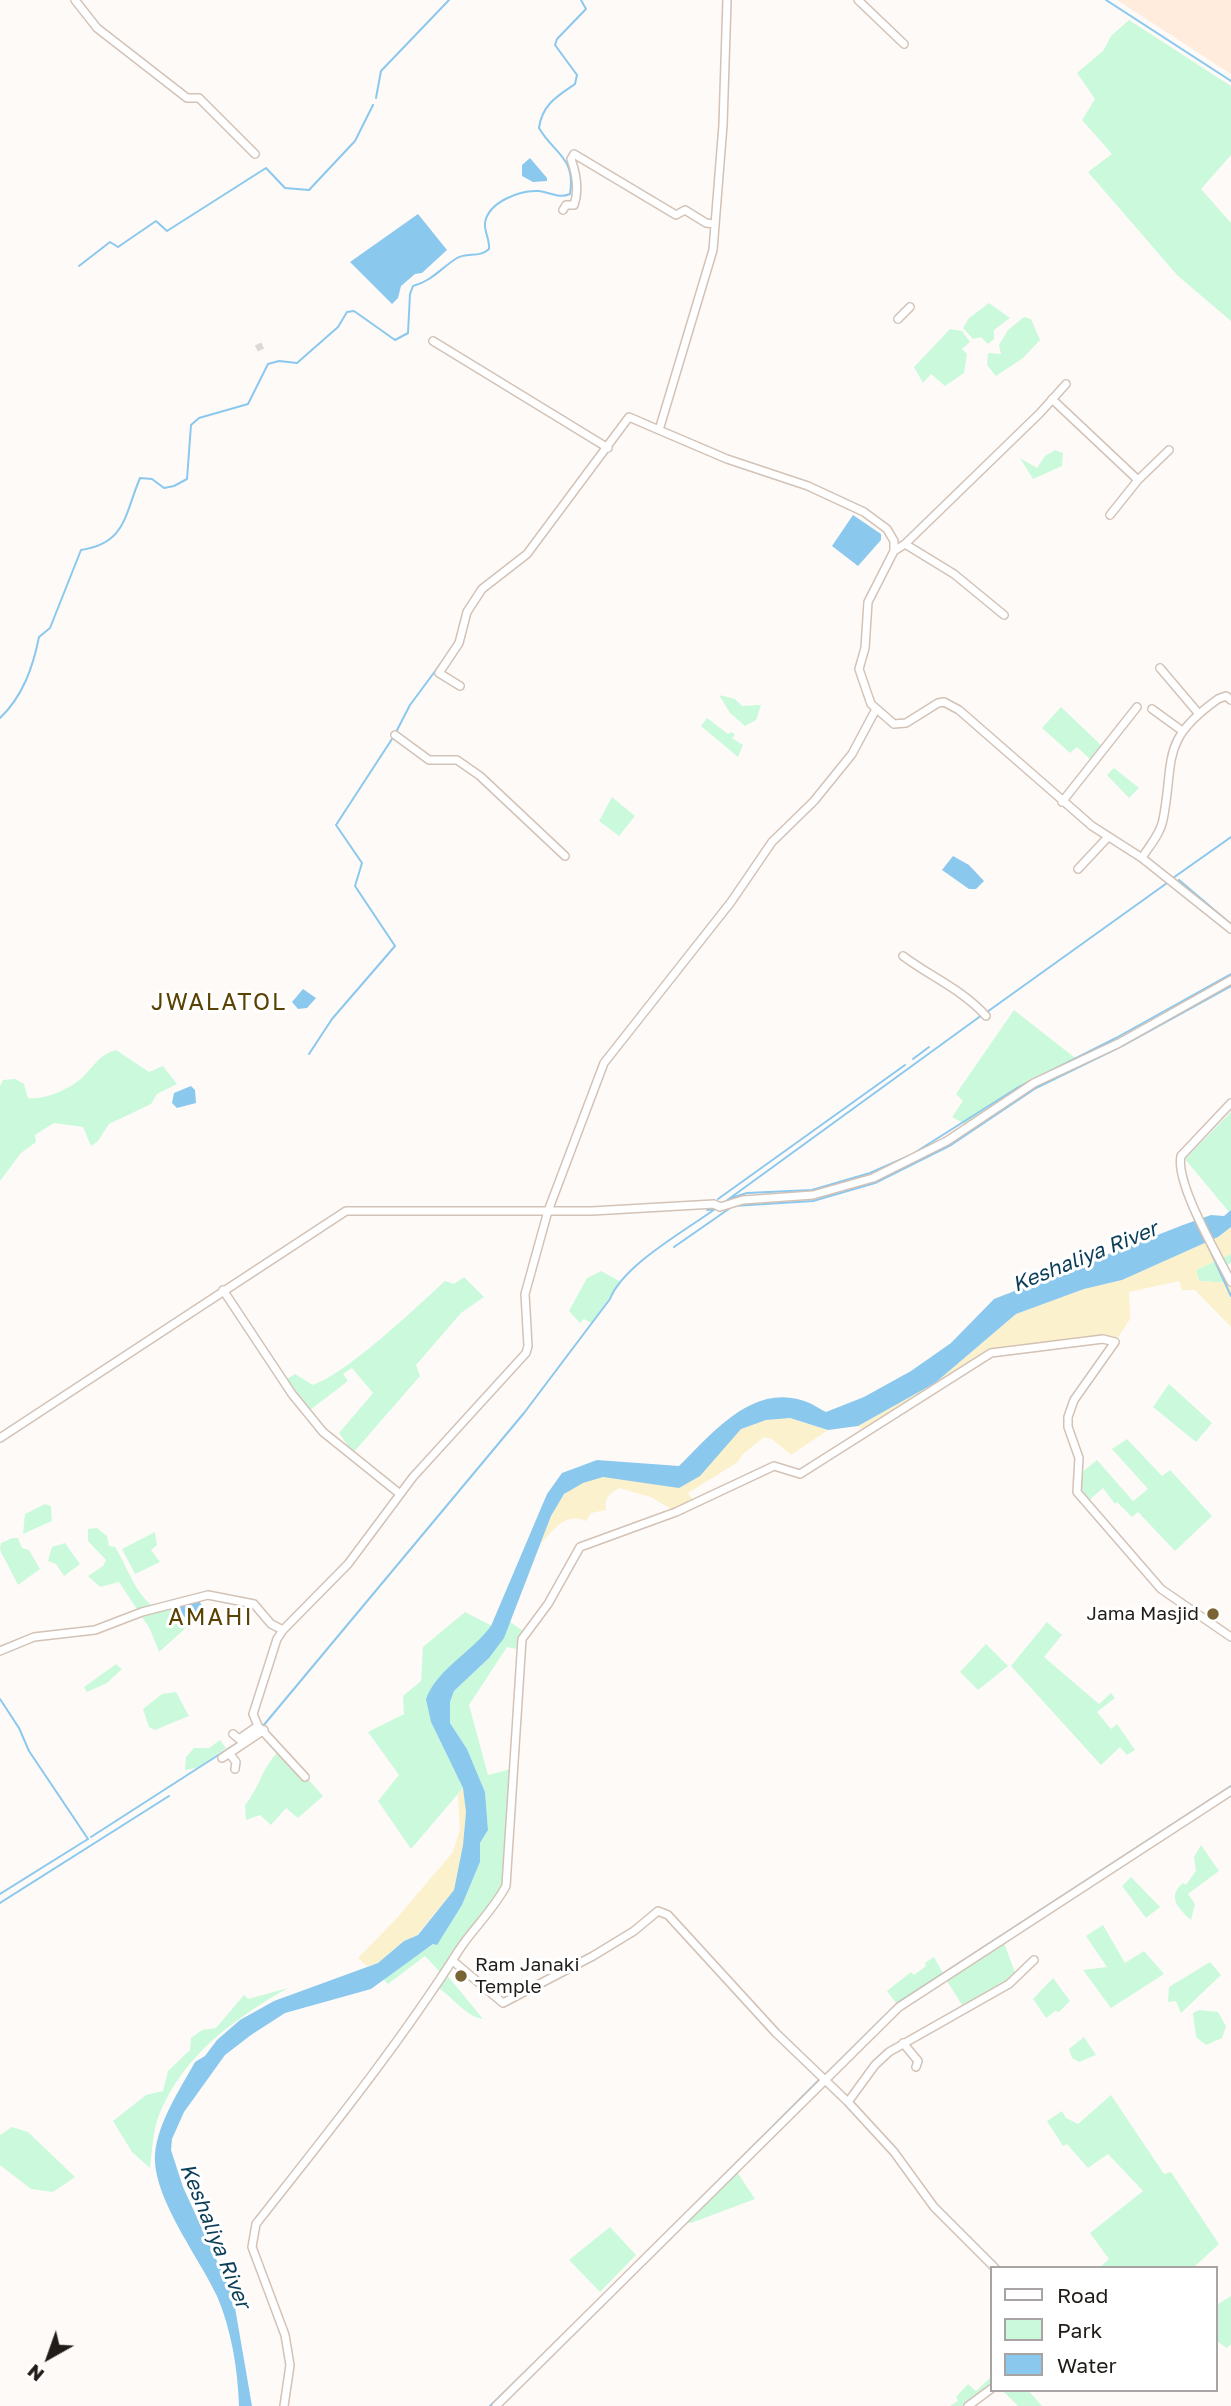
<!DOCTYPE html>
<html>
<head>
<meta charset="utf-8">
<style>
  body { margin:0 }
  #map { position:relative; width:1231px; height:2406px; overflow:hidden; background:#fefaf8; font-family:"Golos Text",sans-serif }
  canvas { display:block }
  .legend { position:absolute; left:990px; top:2266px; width:228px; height:126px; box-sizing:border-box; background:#fff; border:2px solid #a7a4a3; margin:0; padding:9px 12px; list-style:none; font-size:21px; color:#221c18 }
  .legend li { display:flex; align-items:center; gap:14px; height:35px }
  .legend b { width:35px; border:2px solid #a7a4a3 }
  .north { position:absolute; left:14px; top:2322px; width:70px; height:70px; -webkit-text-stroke:5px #fff; paint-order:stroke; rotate:220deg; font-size:19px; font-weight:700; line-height:28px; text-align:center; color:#221c18 }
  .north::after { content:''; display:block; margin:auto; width:24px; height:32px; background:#221c18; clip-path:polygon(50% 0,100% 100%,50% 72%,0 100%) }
</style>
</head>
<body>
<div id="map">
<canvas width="1231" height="2406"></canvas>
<ul class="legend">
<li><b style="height:9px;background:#fff"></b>Road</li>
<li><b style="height:19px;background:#cafadb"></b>Park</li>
<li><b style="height:19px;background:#8bc8ee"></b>Water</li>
</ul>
<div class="north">N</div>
</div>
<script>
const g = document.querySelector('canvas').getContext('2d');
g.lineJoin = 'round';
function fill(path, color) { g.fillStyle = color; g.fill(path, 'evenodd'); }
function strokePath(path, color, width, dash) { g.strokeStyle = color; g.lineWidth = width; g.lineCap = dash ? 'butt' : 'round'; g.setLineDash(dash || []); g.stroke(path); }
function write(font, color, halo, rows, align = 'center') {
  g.font = font + ' "Golos Text",sans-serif'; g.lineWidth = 6; g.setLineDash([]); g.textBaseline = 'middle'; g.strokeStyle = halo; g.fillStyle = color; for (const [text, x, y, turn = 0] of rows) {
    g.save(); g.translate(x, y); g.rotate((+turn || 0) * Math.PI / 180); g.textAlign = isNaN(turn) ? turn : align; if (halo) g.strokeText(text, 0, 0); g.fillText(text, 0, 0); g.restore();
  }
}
fill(new Path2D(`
  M1117 0H1231V74Z`), '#ffecdd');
fill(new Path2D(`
  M1129 20 1231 86V155L1201 189 1231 223V321L1178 276 1088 172 1112 154 1082 120 1095 99 1077 73 1103 51 1111 36Z
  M989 303 1010 318 994 330V339L988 344 981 337 973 339 963 328 969 318Z
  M1024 317 1031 319 1040 340 1023 358 996 376 987 365 988 353 1001 354 999 345 1008 330Z
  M950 329 962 331 970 342 962 349 967 354 964 373 945 386 931 374 923 383 914 367Z
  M1055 450 1063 453 1062 466 1033 479 1020 458 1037 468 1045 456Z
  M719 695 735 699 742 706 761 705 756 720 745 726 730 713Z
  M1061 707 1103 747 1092 761 1077 747 1070 753 1042 728Z
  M707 718 728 734 732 732 735 735 732 738 743 745 738 757 701 726Z
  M1114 768 1139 788 1129 798 1107 775Z
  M612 797 635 816 619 836 599 821Z
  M1014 1010 1079 1061 1034 1083 969 1126 952 1117 963 1101 956 1094Z
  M116 1050 149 1072 163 1066 177 1084 157 1094 151 1104 109 1124 98 1141 91 1146 83 1127 54 1123 35 1135 36 1142 21 1153 0 1181V1086L3 1080 15 1079 24 1084 28 1098C45 1100 70 1089 83 1077 96 1064 99 1055 116 1050Z
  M1231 1112V1210L1229 1212 1185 1159Z
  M1231 1254V1263L1224 1267 1231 1283 1199 1281 1196 1270Z
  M601 1271 621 1282 591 1323 584 1319 580 1323 569 1311 587 1278Z
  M464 1277 484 1297 461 1313 416 1365 420 1376 353 1453 339 1433 373 1393 352 1368 343 1374 348 1381 310 1410 287 1379 295 1374 313 1385C350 1371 413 1310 445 1281L454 1284Z
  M1169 1384 1212 1423 1196 1442 1153 1407Z
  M1127 1439 1162 1476 1170 1470 1212 1516 1175 1551 1138 1512 1132 1517 1117 1502 1115 1504 1103 1488 1086 1503 1077 1492 1076 1477 1097 1460 1133 1501 1148 1489 1112 1449Z
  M45 1504 51 1506 52 1521 23 1534 25 1514Z
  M97 1528 107 1536 109 1546 115 1547C128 1567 135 1596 158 1610L174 1605 189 1625 159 1652 150 1629 119 1582 100 1587 88 1576 103 1566 106 1560 88 1541V1529Z
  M155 1532 157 1545 151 1550 160 1562 135 1574 122 1549Z
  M12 1538H18L22 1548 29 1550 40 1569 18 1585 0 1550 1 1543Z
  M65 1543 80 1564 64 1576 56 1564 48 1561 52 1547Z
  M465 1612 492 1626C473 1650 449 1667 430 1690L431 1722 463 1788 411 1849 378 1801 399 1775 368 1732 404 1714 403 1696 421 1681 423 1647Z
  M510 1622 523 1631 529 1629 522 1650 507 1647 469 1705 488 1775 515 1768 506 1886 461 1947 447 1975 483 2019C465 2017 449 1992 432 1984L439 1971 425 1956 388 1984 383 1979 438 1941 462 1905 480 1862V1843L488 1830 485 1792 467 1749 450 1723V1702L454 1691 489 1658Z
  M1047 1622 1062 1635 1044 1657 1099 1704 1111 1693 1115 1698 1097 1712 1111 1729 1117 1724 1135 1750 1127 1755 1120 1747 1101 1765 1011 1666Z
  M986 1644 1008 1666 978 1690 960 1672Z
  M116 1664 122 1669 107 1683 87 1692 84 1687Z
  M176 1692 189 1716 155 1730 149 1727 143 1709 162 1694Z
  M220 1740 226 1748 197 1768 185 1770 186 1757 194 1748H209Z
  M281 1749 323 1796 298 1818 286 1808 271 1825 260 1815 246 1820 245 1805C261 1786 261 1767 281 1749Z
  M1201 1845 1219 1871 1188 1894 1195 1904 1191 1920C1179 1909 1166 1897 1183 1883L1186 1885 1196 1871 1194 1857Z
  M1131 1877 1160 1907 1146 1918 1122 1886Z
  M1103 1925 1125 1963 1144 1951 1164 1974 1111 2008 1083 1970 1107 1967 1086 1936Z
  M1003 1940 1017 1978 964 2008 945 1978 899 2007 887 1991 911 1972 914 1975 926 1966 925 1963 934 1957 945 1977Z
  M1210 1962 1221 1975 1181 2013 1176 2001 1168 2002 1169 1987Z
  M1053 1978 1070 2001 1059 2012 1055 2011 1046 2018 1033 1999Z
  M288 1988C234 2019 184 2054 159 2115 153 2130 152 2151 150 2168L132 2152 113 2121 146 2095 163 2091 168 2071 190 2050 191 2038 202 2030 216 2028 244 1995 248 1999Z
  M1199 2010 1218 2012 1226 2026 1222 2038 1206 2045 1196 2037 1193 2013Z
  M1084 2037 1096 2055 1079 2062 1072 2058 1069 2049Z
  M1111 2095 1164 2174 1171 2172 1219 2244 1193 2268H1099L1109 2259 1090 2233 1143 2191 1108 2154 1088 2168 1067 2144 1063 2146 1047 2121 1062 2111 1066 2118 1078 2124Z
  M12 2127 28 2132 75 2177 53 2192 31 2189 0 2165V2135Z
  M735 2169 755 2199 691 2223 682 2222Z
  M610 2227 636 2255 600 2292 569 2260Z
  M1231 2296V2344L1227 2348 1215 2340V2306Z
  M991 2377V2389L968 2406H950L958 2401 956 2397 968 2384 976 2391Z
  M1002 2390H1028L1042 2406H1018Z`), '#cafadb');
fill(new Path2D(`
  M1231 1227V1254L1196 1270 1199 1281 1231 1283V1327L1195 1290H1182L1179 1281 1129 1292 1130 1319 1115 1342 1103 1339 991 1353 865 1432 858 1426 935 1383 1016 1314 1084 1289 1122 1280 1218 1237Z
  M789 1418 828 1430 791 1455 772 1439 764 1437 743 1454 738 1462 688 1493 695 1503 676 1512 651 1497 619 1488C609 1494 604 1498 606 1510L591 1513 586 1521C564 1512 554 1530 540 1545 547 1528 552 1509 564 1495 590 1464 646 1480 679 1488L741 1429 766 1420Z
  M463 1788 466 1812 463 1845 454 1890 417 1935 404 1941 378 1963 367 1966 358 1958 397 1918 453 1852 460 1829 458 1795Z`), '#fbf1cc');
fill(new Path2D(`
  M530 158 547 178V181L533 182 522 176V165Z
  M418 214 447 250 422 273 415 274 401 286 398 298 392 304 350 262Z
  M853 515 881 534V540L858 566 832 546Z
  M953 856 969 865 984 881 976 889H969L942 870Z
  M303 989 316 998 307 1008 298 1009 292 1002Z
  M191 1086 195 1090 196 1103 177 1108 172 1103 174 1093Z
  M1231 1210V1227L1218 1237 1122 1280 1084 1289 1016 1314 935 1383 858 1426 828 1430 790 1418 766 1420 741 1429 700 1476 679 1488 603 1477 583 1483 564 1494 551 1516 504 1638 489 1658 454 1691 450 1702V1723L467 1749 485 1792 488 1830 480 1843V1862L462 1905 437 1945 433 1944 371 1989 285 2013 251 2035 225 2055 184 2112 172 2139 171 2150 183 2187 233 2296 252 2406H239C238 2370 231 2328 217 2296 199 2257 152 2197 155 2154 158 2122 179 2091 195 2062L205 2056 217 2040 240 2020 274 2001 378 1963 404 1941 418 1935 454 1890 463 1845 466 1812 463 1788 431 1722 426 1699C437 1669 473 1651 491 1626L547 1494 562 1473 597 1460 679 1466C711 1435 750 1385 801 1400 810 1402 818 1408 826 1412L864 1397 911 1371 951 1343 994 1299 1183 1225 1211 1215 1224 1216Z
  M199 1600 205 1612 197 1619 187 1620 176 1606Z`), '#8bc8ee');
strokePath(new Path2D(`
  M1106 0 1231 81
  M376 98 381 71 449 0
  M79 266 110 242 118 247 156 221 167 231 266 168 285 188 309 190 355 141 373 105
  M0 718C23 696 33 667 39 637L50 628 81 550C126 543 124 516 140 478L152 479 164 488 174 486 187 479 191 425 199 418 248 404 268 364 279 361 297 363 338 327 347 312 354 311 395 340 408 333 410 294 413 286C432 281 441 268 457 258 467 252 480 258 489 249 490 240 484 231 485 223 488 202 520 190 538 191 550 192 558 199 570 194 576 157 554 154 539 128 542 105 557 96 575 84L577 75 555 45 557 39 586 9 581 0
  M395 734 410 705 450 651
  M1173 878 1231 837
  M1179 880 1231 924
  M987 1012 1167 883
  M309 1054 332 1019 395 946 355 886 362 863 336 825 392 739
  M913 1059 929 1047
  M731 1198 747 1193 812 1190 870 1173 911 1155 1017 1088 1116 1038 1231 974
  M718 1199 905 1065
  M726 1201 982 1015
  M707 1210 716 1209
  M1208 1246 1231 1296
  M674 1247 733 1206 813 1201 875 1183 951 1145 1036 1088 1122 1046 1231 986
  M0 1699 19 1728 29 1751 88 1839 0 1894
  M263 1726 524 1413 610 1299C623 1265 685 1231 715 1209
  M91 1837 237 1743
  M0 1903 169 1796
  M824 2076 899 2002 1231 1786
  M695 2204 820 2079
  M490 2406 572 2326`), '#8bc8ee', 2);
strokePath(new Path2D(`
  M258 344 261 350`), '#ddd9d6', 7, [7, 3.5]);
const minor = new Path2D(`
  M75 0 97 28 187 98H199L255 154
  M727 0 723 125 713 250 659 430 727 459 808 486 864 512 887 529 894 541V551L868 602 865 648 859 669 871 704 894 724 906 723 938 703 944 702 959 710 1092 826 1142 858 1231 929
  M858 0 904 44
  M563 210 566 205H574C579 191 576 173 571 159L574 154 676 215 685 210 706 223 715 224
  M898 319 910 307
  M433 341 608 448
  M1052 399 1138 480
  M1110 515 1138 480 1169 450
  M905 544 954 574 1004 615
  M894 551 905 544 1040 413 1066 384
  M1160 668 1199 714
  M460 686 439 673 459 643 467 612 482 589 527 554 629 417 659 430
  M1152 709 1181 730
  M395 735 429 760H457L480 776 565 856
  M1062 802 1137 707
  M1142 858C1149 846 1160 835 1163 820 1175 759 1159 741 1218 699L1226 696 1231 700
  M1078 869 1108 837
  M903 956C931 977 963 990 986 1016
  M1231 1103 1181 1156C1175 1183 1217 1254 1231 1282
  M223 1290 292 1394 323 1432 400 1494
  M0 1438 346 1211H592L714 1204 720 1207 743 1200 813 1195 873 1178 947 1141 1034 1083 1119 1043 1231 980
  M0 1651 34 1637 95 1630 142 1612 208 1595 254 1604 271 1624 283 1630
  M233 1734 239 1739 258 1726
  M229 1753 236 1762 235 1769
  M222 1758 264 1730
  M305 1777 258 1726 253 1714 277 1639 283 1630 348 1564 413 1477 526 1353 528 1346 525 1294 548 1211 604 1063 731 902 772 842 814 801 852 754 876 709
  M453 1961 503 2003 593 1956 634 1931 658 1911 668 1915 776 2033 848 2102 894 2152 934 2207 995 2268
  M903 2043 918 2061 916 2067
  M848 2102 875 2065 889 2052 1009 1984 1034 1960
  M284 2406 290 2365 285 2335 252 2247 256 2224C326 2135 398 2046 459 1950 474 1927 492 1912 506 1886L522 1639 548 1604 580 1547 676 1512 774 1466 800 1474 991 1353 1103 1339 1115 1342 1074 1400 1068 1417V1427L1079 1458 1077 1492 1161 1589 1231 1637
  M496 2406 899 2007 1231 1791
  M968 2406 991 2389`);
strokePath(minor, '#d3c2b6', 10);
strokePath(minor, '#fff', 7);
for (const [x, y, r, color] of [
  [1213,1614,7,"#7b6434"],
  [461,1976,7,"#7b6434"]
]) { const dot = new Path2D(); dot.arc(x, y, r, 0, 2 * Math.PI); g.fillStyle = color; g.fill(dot); strokePath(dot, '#fff', 2.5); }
write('19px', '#221c18', '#fff', [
  ["Jama Masjid",1199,1614],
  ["Ram Janaki",475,1965,"left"],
  ["Temple",475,1987,"left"]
], 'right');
write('italic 21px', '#0a3d57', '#fff', [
  ["Keshaliya River",1085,1257,-22],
  ["Keshaliya River",215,2236,68]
]);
g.letterSpacing = '2px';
write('23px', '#5a4202', '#fff', [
  ["JWALATOL",219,1003],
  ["AMAHI",211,1618]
]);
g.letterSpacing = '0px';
</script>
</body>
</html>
